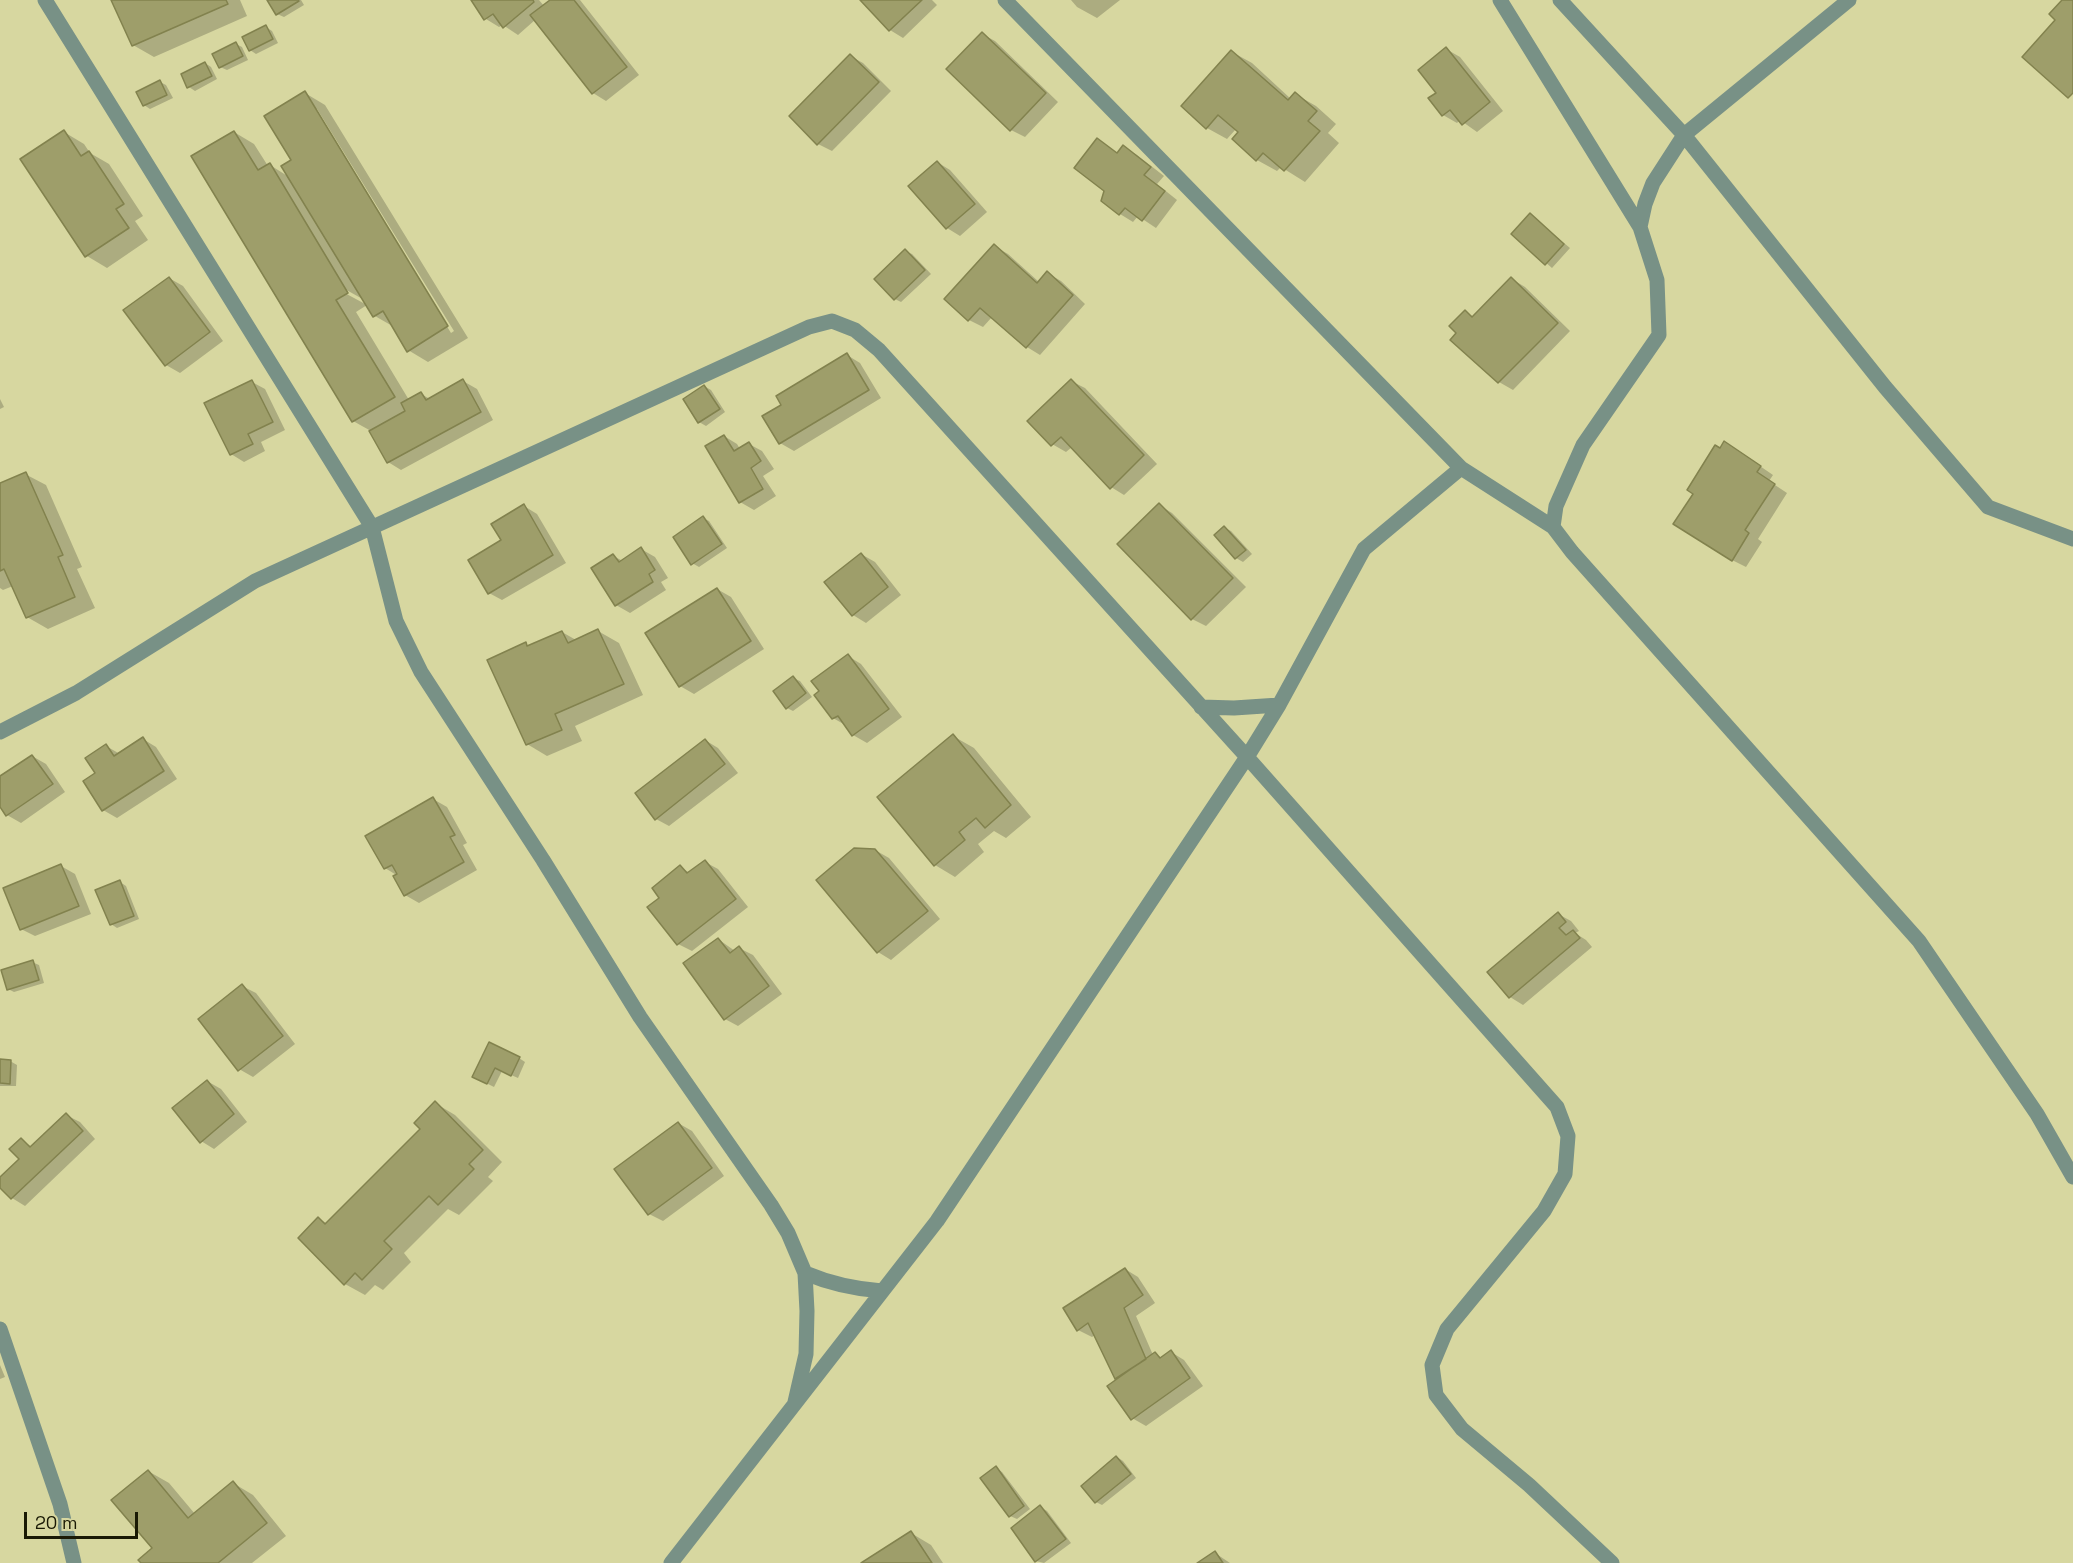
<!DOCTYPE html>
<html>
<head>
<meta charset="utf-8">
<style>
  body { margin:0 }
  #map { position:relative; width:2073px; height:1563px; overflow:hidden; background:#d7d7a0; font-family:"Space Grotesk",sans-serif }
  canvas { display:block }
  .scale { position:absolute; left:24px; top:1512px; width:114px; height:27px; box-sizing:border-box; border:3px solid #1a1a05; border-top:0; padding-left:8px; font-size:18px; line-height:21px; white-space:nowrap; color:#1a1a05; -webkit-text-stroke:4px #d7d7a0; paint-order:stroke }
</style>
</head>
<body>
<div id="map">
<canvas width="2073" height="1563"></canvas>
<div class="scale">20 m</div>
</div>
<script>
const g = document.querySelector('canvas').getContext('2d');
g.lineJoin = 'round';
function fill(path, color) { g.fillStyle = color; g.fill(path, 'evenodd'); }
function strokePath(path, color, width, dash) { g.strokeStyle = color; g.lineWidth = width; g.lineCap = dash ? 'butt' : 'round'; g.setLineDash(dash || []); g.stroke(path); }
fill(new Path2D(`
  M113 0H240L247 16 154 57 133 45Z
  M268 0H301L304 5 284 17 277 14Z
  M472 0H539L544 6 552 0H580L639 75 606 101 593 93 535 20 518 35 503 25 499 27 486 19Z
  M862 0H932L937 5 903 38 890 30Z
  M1071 0H1120L1097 18 1077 7Z
  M266 27 272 31 278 43 256 54 250 50Z
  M982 34 995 41 1058 102 1025 137 1011 130Z
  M236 44 242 47 248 60 227 70 220 67Z
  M1446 49 1460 57 1503 111 1477 132 1460 120 1457 123 1443 115 1438 93Z
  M1232 52 1252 63 1291 99 1295 94 1316 106 1336 124 1328 133 1339 143 1305 182 1281 167 1277 171 1257 160 1236 129 1227 139 1207 128Z
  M850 56 863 63 891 91 832 151 818 144Z
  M205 63 211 67 217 79 195 91 189 87Z
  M160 82 166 85 173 98 150 109 144 105Z
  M305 93 325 105 468 338 428 362 408 350 394 327 375 316 366 301 343 288 341 291 367 305 356 312 409 400 421 394 430 399 463 381 477 389 493 420 401 470 388 462 371 431 353 421 234 132 254 144 268 166 270 165 289 177ZM313 109H317L454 331 451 333Z
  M64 132 84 144 90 153 109 164 143 216 135 221 148 240 107 268 87 256 22 159Z
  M1097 140 1118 154 1124 147 1137 155 1164 176 1157 184 1177 200 1156 228 1138 216 1133 222 1120 214 1106 191Z
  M937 162 950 170 987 212 960 236 947 228Z
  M1530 215 1570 248 1552 268 1513 234Z
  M994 246 1008 254 1039 282 1047 273 1061 281 1085 304 1040 355 1027 347 992 317 983 327 969 320Z
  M905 251 912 254 931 274 901 302 895 299Z
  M169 278 183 286 223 341 180 373 166 365 125 311Z
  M1512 279 1525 287 1570 331 1513 390 1499 382 1452 340 1458 333 1465 312 1474 317Z
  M847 355 860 363 881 398 794 451 780 443 784 405Z
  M1071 381 1085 388 1157 464 1124 495 1111 487 1072 447 1066 452 1052 444Z
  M252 382 265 389 285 430 261 442 265 451 244 462 231 454Z
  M704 386 711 390 725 412 706 426 699 422 685 400Z
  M0 399 4 407 0 409Z
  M724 436 737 444 740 449 749 444 762 451 774 469 763 476 776 496 754 510 740 502Z
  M1720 450 1738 451 1773 475 1769 481 1787 493 1758 539 1762 542 1746 567 1732 560 1695 493Z
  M25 474 46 485 82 567 77 569 95 608 48 629 27 617 13 586 3 590 0 588V485Z
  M1159 505 1172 513 1246 587 1206 626 1192 619Z
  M524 506 537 514 566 563 502 600 489 593 503 541Z
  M703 518 709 521 727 548 699 567 692 563Z
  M1225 528 1231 531 1252 554 1243 562 1236 558 1216 535Z
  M641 549 655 557 668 578 661 582 666 590 630 613 616 605 593 569 613 556 623 561Z
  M861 554 875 562 901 595 866 623 853 615Z
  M717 589 731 597 764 649 694 694 680 686Z
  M598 631 619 643 643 695 575 726 582 741 547 756 527 744 526 644 530 647 562 632 576 640Z
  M848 656 861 664 902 717 867 743 853 735 847 726 833 718Z
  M793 678 800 681 812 697 793 711 787 708Z
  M953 736 974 748 1031 817 1006 838 994 831 978 844 984 852 955 877 935 865Z
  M143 739 156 747 177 779 117 818 103 810 97 774 106 746 120 754Z
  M705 740 718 748 738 773 669 826 656 819Z
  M32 756 46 764 65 792 21 823 7 815 0 804V778Z
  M433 799 447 807 467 843 463 845 477 870 419 903 405 895 398 876 385 868Z
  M875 850 889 858 940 919 891 960 878 952Z
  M705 862 718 869 748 907 692 951 678 944 661 898 680 867 690 873Z
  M61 866 75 874 91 914 35 936 21 929Z
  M120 882 126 886 139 919 117 928 111 924Z
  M1558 914 1571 921 1579 931 1575 933 1586 940 1592 947 1523 1005 1510 997Z
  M718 939 735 951 739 948 753 955 782 994 738 1026 725 1019Z
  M32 962 39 965 44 983 14 992 8 989Z
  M242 986 256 993 295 1044 253 1077 239 1069Z
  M519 1058 525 1062 518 1078 502 1071 494 1087 474 1077Z
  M0 1060 10 1061 17 1065 16 1086H0Z
  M207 1081 221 1089 247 1122 214 1149 201 1141Z
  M435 1103 455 1115 502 1162 488 1177 493 1181 459 1215 448 1209 404 1253 411 1262 383 1290 375 1285 365 1295 345 1284 319 1219 328 1224 422 1129Z
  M66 1115 80 1122 95 1139 25 1206 12 1198 0 1186V1179L21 1159V1140L32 1147Z
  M678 1123 692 1131 724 1176 663 1221 649 1214Z
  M1125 1269 1138 1277 1155 1303 1136 1316 1153 1355 1155 1354 1162 1358 1171 1352 1184 1360 1203 1386 1146 1426 1132 1418 1095 1335 1092 1337 1078 1330Z
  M0 1365 5 1377 0 1379Z
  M1117 1457 1123 1461 1136 1478 1102 1505 1096 1502Z
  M996 1468 1002 1472 1030 1509 1017 1519 1010 1516Z
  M148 1471 169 1483 195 1514 233 1483 253 1495 286 1536 252 1563H143L154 1549Z
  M1040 1507 1047 1511 1071 1543 1044 1563 1036 1561Z
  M911 1533 931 1545 943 1563H864Z
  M1215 1553 1230 1563H1199Z`), '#0003');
const building = new Path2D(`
  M111 0H226L228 4 132 46Z
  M267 0H298L299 1 276 15Z
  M471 0H533L534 2 503 28 493 14 484 20Z
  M550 0H574L627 67 592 94 530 15Z
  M860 0H922L889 31Z
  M2062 0H2073V93L2068 98 2022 57 2055 20 2049 14Z
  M266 25 273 39 249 51 242 37Z
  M982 32 1046 93 1010 131 946 69Z
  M236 42 243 56 219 68 212 54Z
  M1446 47 1490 102 1462 125 1450 110 1442 116 1428 98 1436 93 1418 70Z
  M1231 50 1288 100 1295 92 1317 111 1308 121 1320 131 1284 171 1263 153 1256 161 1232 139 1238 132 1218 115 1206 129 1181 106Z
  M850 54 879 82 817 145 789 116Z
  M205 62 212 76 187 88 181 74Z
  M160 80 167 95 143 106 136 92Z
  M305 91 448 326 407 352 383 311 373 317 281 166 291 160 264 116Z
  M64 130 81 156 89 151 124 204 116 209 129 228 85 257 20 159Z
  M234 131 258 170 270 163 348 293 336 300 395 397 352 422 191 156Z
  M1097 138 1117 153 1123 145 1151 167 1144 175 1165 191 1142 221 1125 208 1119 215 1101 201 1104 191 1074 168Z
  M937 161 975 204 946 229 908 186Z
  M1530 213 1564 244 1545 265 1511 234Z
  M994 244 1037 283 1047 271 1073 295 1026 348 980 308 968 321 944 299Z
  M905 249 925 270 894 300 874 279Z
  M169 277 210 332 165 366 123 310Z
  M1511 277 1558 323 1498 383 1450 340 1456 333 1449 326 1465 310 1472 317Z
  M847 353 869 390 779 444 762 416 781 405 776 396Z
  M463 379 481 412 387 463 369 431 405 411 401 403 421 392 426 400Z
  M1071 379 1144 455 1110 489 1061 437 1051 446 1027 421Z
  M252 380 273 422 248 434 253 444 230 455 204 403Z
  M704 385 720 409 698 423 683 399Z
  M724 435 734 451 749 442 761 461 751 468 763 489 739 503 705 446Z
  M1724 441 1761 466 1757 472 1775 484 1745 530 1749 533 1732 561 1673 524 1693 494 1687 490 1715 445 1720 448Z
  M26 472 63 555 58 557 75 597 26 618 4 569 0 571V483Z
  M1159 503 1233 578 1191 620 1117 544Z
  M524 504 553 555 488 594 468 560 501 540 491 524Z
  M703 516 722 544 691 565 673 537Z
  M1224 526 1246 550 1235 559 1214 535Z
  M641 547 655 570 649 574 653 582 615 606 591 568 613 554 619 562Z
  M861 553 888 587 852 616 824 582Z
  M717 588 751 641 679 687 645 633Z
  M598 629 624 684 555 714 562 730 526 745 487 660 526 642 527 646 562 631 568 643Z
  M848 654 889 709 852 736 838 716 832 719 814 695 819 691 811 681Z
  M793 676 806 693 786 709 773 691Z
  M953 734 1011 805 985 828 976 818 959 832 965 840 934 866 877 797Z
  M143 737 164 771 102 811 83 781 95 773 85 758 106 744 114 756Z
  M705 739 725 764 655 820 635 793Z
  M32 755 53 784 6 816 0 807V776Z
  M433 797 455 835 450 837 464 862 404 896 393 876 397 874 392 865 384 869 365 836Z
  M854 848 875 849 928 911 877 953 816 880Z
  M705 860 736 899 677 945 647 907 659 898 652 888 680 865 687 873Z
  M61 864 79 906 20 930 3 888Z
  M120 880 134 916 110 925 95 890Z
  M1558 912 1566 922 1559 928 1566 935 1573 930 1580 938 1509 998 1487 972Z
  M718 938 730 953 739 946 769 986 724 1020 683 963Z
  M33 960 39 980 7 990 1 970Z
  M242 984 283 1036 238 1071 198 1019Z
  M489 1042 520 1057 511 1076 495 1068 487 1084 472 1077Z
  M0 1059 11 1060 10 1084 0 1083Z
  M207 1080 234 1114 200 1143 172 1108Z
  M435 1101 483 1150 469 1164 474 1169 438 1205 429 1196 384 1241 392 1249 362 1280 355 1273 344 1285 298 1238 318 1217 325 1224 420 1129 414 1123Z
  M66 1113 83 1131 11 1199 0 1188V1177L19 1159 9 1149 21 1138 30 1147Z
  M678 1122 712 1168 648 1215 614 1169Z
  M1125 1268 1143 1295 1124 1308 1146 1359 1115 1379 1088 1323 1077 1331 1063 1308Z
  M1171 1350 1190 1378 1131 1420 1107 1386 1155 1352 1160 1358Z
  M1116 1456 1131 1474 1095 1503 1081 1486Z
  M996 1466 1024 1506 1009 1517 980 1478Z
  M148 1470 188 1518 233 1481 267 1523 218 1563H141L138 1560 152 1548 111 1500Z
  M1040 1505 1066 1539 1035 1562 1011 1528Z
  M911 1531 932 1563H861Z
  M1215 1551 1223 1563H1197Z`);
fill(building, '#9e9e6a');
strokePath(building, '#82824e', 1.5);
strokePath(new Path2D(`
  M45 0 372 527 396 621 421 672 543 860 640 1017 771 1205 788 1233 805 1273 807 1311 806 1354 795 1402
  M1005 0 1461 468
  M1500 0 1640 227 1657 280 1659 335 1583 445 1556 506 1553 527 1572 552 1919 941 2037 1114 2073 1177
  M1560 0 1684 135 1885 387 1988 507 2073 539
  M1640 227 1645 204 1653 183 1684 135 1849 0
  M1201 707 1234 708 1279 705
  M0 732 76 693 255 581 809 327 832 321 855 330 879 350 1247 757 1557 1107 1568 1136 1565 1174 1544 1211 1447 1329 1432 1365 1436 1395 1462 1429 1529 1485 1612 1563
  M805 1273C831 1284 854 1289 882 1291
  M0 1329 60 1504 74 1563
  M671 1563 937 1221 1247 757 1279 705 1364 549 1461 468 1553 527`), '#789186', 15);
</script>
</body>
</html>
